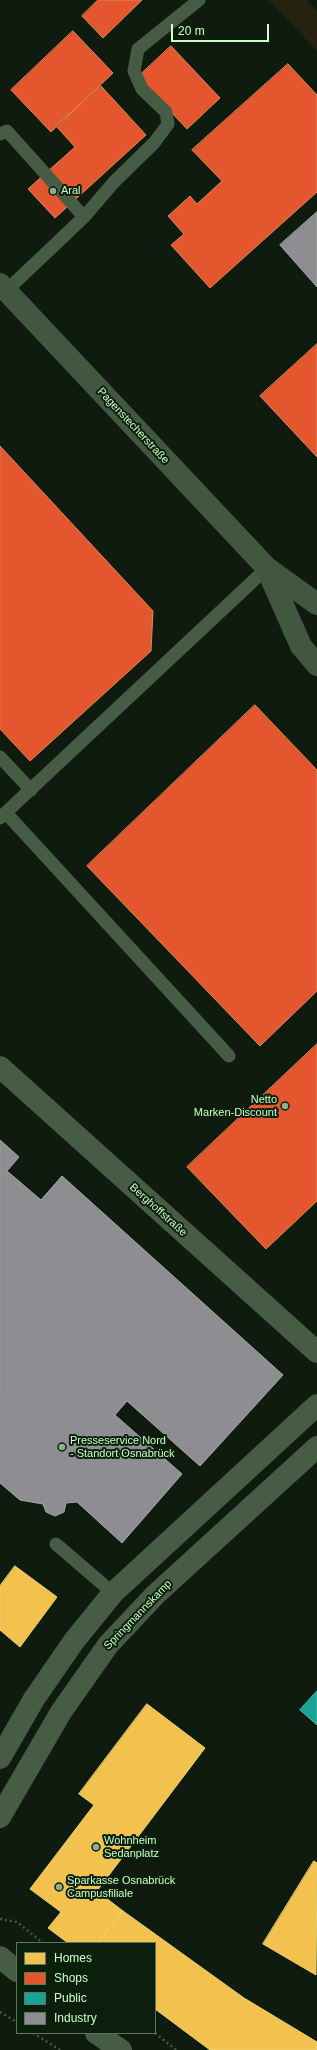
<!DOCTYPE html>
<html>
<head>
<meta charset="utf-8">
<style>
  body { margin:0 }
  #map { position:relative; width:317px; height:2050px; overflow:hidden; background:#101b10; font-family:Helvetica,sans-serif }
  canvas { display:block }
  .legend { position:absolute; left:16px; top:1942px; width:140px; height:92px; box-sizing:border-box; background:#0c1f0c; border:1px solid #597958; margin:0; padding:5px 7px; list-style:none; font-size:12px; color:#ccffca }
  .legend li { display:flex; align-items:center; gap:8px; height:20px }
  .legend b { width:20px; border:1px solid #597958 }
  .scale { position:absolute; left:171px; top:24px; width:98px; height:18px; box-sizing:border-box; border:2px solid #ccffca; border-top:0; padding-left:5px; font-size:12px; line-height:14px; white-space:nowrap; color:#ccffca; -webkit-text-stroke:3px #0c1f0c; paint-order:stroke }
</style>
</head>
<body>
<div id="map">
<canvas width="317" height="2050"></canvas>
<ul class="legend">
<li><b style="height:11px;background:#f2c14e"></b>Homes</li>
<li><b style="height:11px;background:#e4572e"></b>Shops</li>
<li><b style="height:11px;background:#17a398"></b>Public</li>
<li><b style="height:11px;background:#8d8d92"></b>Industry</li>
</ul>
<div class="scale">20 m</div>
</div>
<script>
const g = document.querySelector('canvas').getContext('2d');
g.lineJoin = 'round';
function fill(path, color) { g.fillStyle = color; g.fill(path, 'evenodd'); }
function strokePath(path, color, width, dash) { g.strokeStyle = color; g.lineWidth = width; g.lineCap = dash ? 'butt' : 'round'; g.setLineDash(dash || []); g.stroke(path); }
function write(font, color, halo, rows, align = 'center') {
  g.font = font + ' Helvetica,sans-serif'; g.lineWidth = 4; g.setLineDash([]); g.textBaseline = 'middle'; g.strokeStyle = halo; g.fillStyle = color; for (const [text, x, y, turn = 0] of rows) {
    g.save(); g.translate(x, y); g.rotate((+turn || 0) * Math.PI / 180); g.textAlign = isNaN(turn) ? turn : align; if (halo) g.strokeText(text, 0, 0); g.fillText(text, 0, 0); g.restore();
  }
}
fill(new Path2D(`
  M269 0H307L317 11V51Z`), '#25230f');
const homes = new Path2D(`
  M15 1566 57 1597 20 1647 0 1630V1586Z
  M147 1704 205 1748 97 1891 123 1911 98 1943H68L48 1928 61 1912 30 1889 94 1805 79 1794Z
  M314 1861 317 1863 316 1975 263 1944Z
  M123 1911 244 1998 317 2042V2050H210L155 2009V1943H98Z`);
fill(homes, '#f2c14e');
strokePath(homes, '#e7d473', 1);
const shops = new Path2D(`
  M98 0H142L103 38 82 16Z
  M73 31 113 73 51 132 11 90Z
  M171 46 220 98 187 129 138 77Z
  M288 64 317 95V192L210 288 171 245 184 234 168 216 190 196 197 204 222 181 192 150Z
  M101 86 146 135 55 218 28 189 75 147 56 126Z
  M317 344V457L260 396Z
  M0 446 153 611 151 651 30 761 0 729Z
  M255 705 317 770V991L260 1046 87 866Z
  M317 1044V1201L266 1249 187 1167Z`);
fill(shops, '#e4572e');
strokePath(shops, '#dd895d', 1);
const public = new Path2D(`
  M317 1691V1725L300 1710Z`);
fill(public, '#17a398');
strokePath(public, '#4dbfa7', 1);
const industry = new Path2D(`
  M317 212V287L280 245Z
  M0 1140 19 1157 7 1171 41 1200 62 1176 283 1375 200 1466 127 1401 115 1415 182 1474 122 1543 77 1502 66 1503 64 1512 55 1516 46 1512 43 1504 20 1500 0 1483Z`);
fill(industry, '#8d8d92');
strokePath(industry, '#a0afa3', 1);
strokePath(new Path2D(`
  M0 1919 17 1922 43 1943
  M0 2012 17 2022
  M33 2033 60 2050
  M155 2033 176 2050`), '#4c553d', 2.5, [2, 3]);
strokePath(new Path2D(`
  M0 134 7 131 84 217 6 291
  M84 217 114 182 154 143 168 124 166 112 142 89 134 71 138 49 199 0
  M0 757 31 790
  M6 813 229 1056
  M0 818 267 568
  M56 1544 113 1593`), '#475c45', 13);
strokePath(new Path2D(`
  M0 1067 317 1352
  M0 1758 34 1699 74 1641 113 1593 317 1405
  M0 1817 61 1712 108 1645 155 1595 317 1447`), '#475c45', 22);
strokePath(new Path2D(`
  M0 1957 17 1971
  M96 2033 121 2050`), '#475c45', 22);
strokePath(new Path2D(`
  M0 284 267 568 317 604
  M267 569 301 646 317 665`), '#42573f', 22);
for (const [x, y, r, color] of [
  [53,191,4,"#8aaf89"],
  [285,1106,4,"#8aaf89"],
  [62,1447,4,"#8aaf89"],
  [96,1847,4,"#8aaf89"],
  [59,1887,4,"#8aaf89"]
]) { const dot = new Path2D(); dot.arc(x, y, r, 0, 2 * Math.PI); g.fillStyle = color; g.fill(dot); strokePath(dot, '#0c1f0c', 1.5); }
write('11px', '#ccffca', '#0c1f0c', [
  ["Aral",61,191],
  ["Netto",277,1100,"right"],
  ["Marken-Discount",277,1113,"right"],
  ["Presseservice Nord",70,1441],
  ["- Standort Osnabrück",70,1454],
  ["Wohnheim",104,1841],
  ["Sedanplatz",104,1854],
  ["Sparkasse Osnabrück",67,1881],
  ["Campusfiliale",67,1894]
], 'left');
write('11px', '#ccffca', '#0c1f0c', [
  ["Pagenstecherstraße",133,426,47],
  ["Berghoffstraße",158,1210,42],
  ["Springmannskamp",138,1615,-46]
]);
</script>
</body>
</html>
